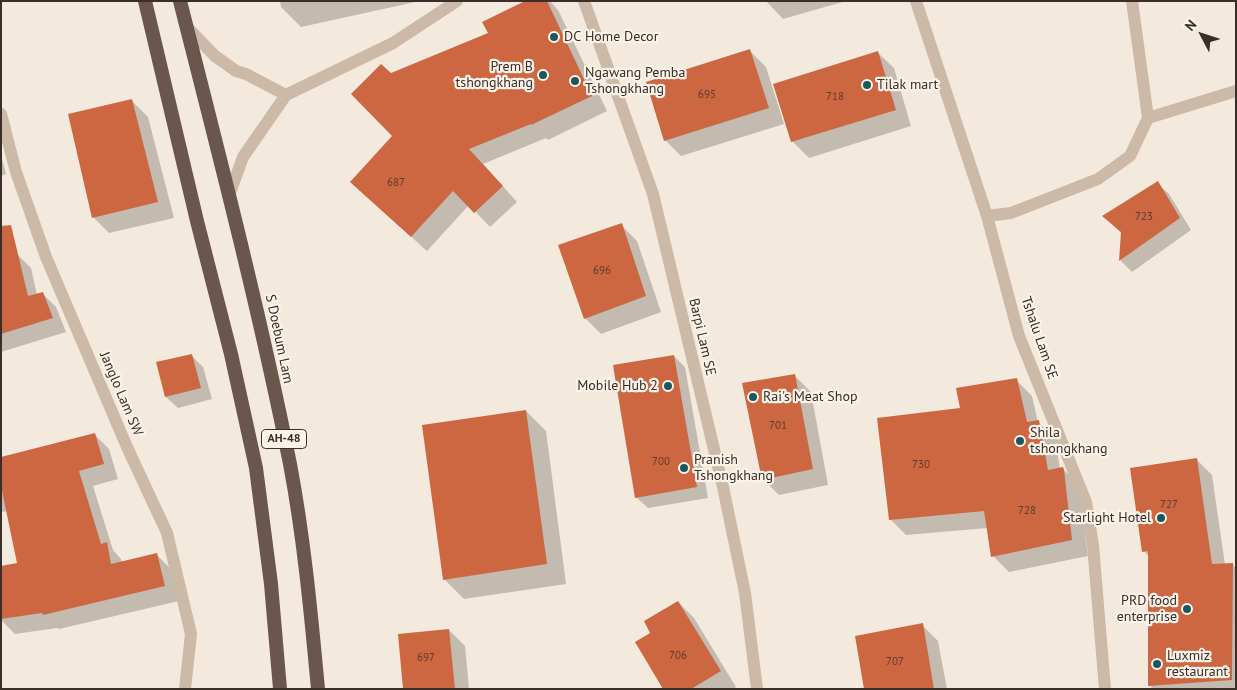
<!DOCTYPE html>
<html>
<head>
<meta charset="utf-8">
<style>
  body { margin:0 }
  #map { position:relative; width:1237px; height:690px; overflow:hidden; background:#f4e9dd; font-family:"PT Sans",sans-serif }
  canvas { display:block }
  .frame { position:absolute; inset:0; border:2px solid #392e28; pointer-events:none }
  .north { position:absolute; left:1177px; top:10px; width:50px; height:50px; -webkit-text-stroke:4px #fbf3e9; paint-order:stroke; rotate:310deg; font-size:14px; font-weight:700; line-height:20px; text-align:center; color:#392e28 }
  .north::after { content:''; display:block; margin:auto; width:18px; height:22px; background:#392e28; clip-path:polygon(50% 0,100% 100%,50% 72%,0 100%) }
</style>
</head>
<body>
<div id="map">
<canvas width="1237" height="690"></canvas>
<div class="frame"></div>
<div class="north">N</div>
</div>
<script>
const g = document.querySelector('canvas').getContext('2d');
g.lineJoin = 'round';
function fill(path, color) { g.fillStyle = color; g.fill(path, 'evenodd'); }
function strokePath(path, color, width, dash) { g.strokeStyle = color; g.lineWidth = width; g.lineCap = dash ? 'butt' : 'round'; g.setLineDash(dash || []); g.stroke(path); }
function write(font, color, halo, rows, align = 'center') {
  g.font = font + ' "PT Sans",sans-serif'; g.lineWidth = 4.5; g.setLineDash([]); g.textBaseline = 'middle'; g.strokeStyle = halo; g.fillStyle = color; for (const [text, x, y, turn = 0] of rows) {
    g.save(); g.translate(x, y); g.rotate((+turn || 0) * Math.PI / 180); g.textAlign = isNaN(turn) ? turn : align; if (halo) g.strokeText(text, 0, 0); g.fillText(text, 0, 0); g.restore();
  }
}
fill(new Path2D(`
  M280 1H420L301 27 281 7Z
  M528 1H550L558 10 607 111 548 140 546 138 483 164 517 202 490 227 469 205 427 251 367 197 394 136 391 75 489 34Z
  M766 1H846L783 19Z
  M750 51 766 67 784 124 681 156 665 140Z
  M877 52 894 68 911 126 809 158 792 141Z
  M132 101 148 117 174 218 109 233 93 217Z
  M1 155 6 174 1 176Z
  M1157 183 1169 194 1191 230 1132 272 1121 261 1122 234 1104 216Z
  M621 225 637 241 661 312 601 334 585 318Z
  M17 254 31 268 37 295 42 293 56 307 66 332 1 352V257Z
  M192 356 203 367 212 399 178 408 166 397 158 363Z
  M674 356 685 367 708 498 648 508 636 497Z
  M795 376 811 392 828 485 779 495 763 479Z
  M1016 380 1032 396 1038 422 1055 438 1060 469H1063L1079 485 1088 556 1009 572 993 556 988 528 906 535 890 519 962 409Z
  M526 411 546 431 566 584 464 599 444 579Z
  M94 434 109 449 118 479 93 486 113 550 121 559 122 563 156 554 171 569 179 601 59 629 57 628 15 634 1 620V567L18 564 8 511 1 512V459Z
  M1196 459 1212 475 1225 565 1232 564 1236 568V689H1153L1150 685 1149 557 1144 551Z
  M678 602 694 618 736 687 733 689H664L652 633Z
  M922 625 938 641 947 689H865Z
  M449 630 465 646 469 689H404Z`), '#0003');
fill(new Path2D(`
  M525 1H547L592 96 531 125V124L469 149 503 186 474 213 453 191 411 237 350 182 392 136 351 94 381 64 391 73 488 33 482 22Z
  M750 49 769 108 664 141 646 82Z
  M878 51 896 110 791 142 773 84Z
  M132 99 158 202 92 218 68 114Z
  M1158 181 1180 218 1119 261 1121 232 1102 216Z
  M622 223 646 296 584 319 558 245Z
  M11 225 28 296 43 292 53 318 1 334V226Z
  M192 354 201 388 165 397 156 362Z
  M674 355 697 487 635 498 613 365Z
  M795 374 813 469 762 480 742 383Z
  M1017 378 1027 422 1039 420 1048 470 1063 467 1064 470 1072 540 991 557 984 511 889 520 877 418 960 408 956 388Z
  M526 410 547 564 443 580 422 425Z
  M95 433 104 464 79 471 101 544 107 542 111 564 157 553 165 586 43 615 42 613 1 619V566L17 563 1 486V457Z
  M1197 458 1212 564 1233 563 1232 680 1148 686V551L1142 552 1130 468Z
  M678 601 721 671 691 689H663L635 642 650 633 644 621Z
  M923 623 934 689H864L855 636Z
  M449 629 455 689H403L398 634Z`), '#cc6742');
strokePath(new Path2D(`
  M584 1 653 194 723 487 745 593 757 689
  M916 1 987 216 1019 336 1086 502 1093 545 1105 689
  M186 26 215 56 236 71 246 74 286 95
  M1 114 16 172 46 257 127 447 167 533 191 634 185 689
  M1148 118 1236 91
  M230 193 243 157 286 95 393 43 457 1
  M987 216 1011 213 1098 179 1130 156 1148 118 1132 1`), '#ccb9a8', 12);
strokePath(new Path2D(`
  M145 1 197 221 231 354 256 468 271 584 280 689
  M180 1C219 155 259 308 290 464 304 538 311 614 318 689`), '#6a564c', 14);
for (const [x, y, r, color] of [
  [554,37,5,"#1b575d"],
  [543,75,5,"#1b575d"],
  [575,81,5,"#1b575d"],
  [867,85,5,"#1b575d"],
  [668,386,5,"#1b575d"],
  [753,397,5,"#1b575d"],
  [1020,441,5,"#1b575d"],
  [684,468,5,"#1b575d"],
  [1161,518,5,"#1b575d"],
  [1187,609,5,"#1b575d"],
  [1157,664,5,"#1b575d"]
]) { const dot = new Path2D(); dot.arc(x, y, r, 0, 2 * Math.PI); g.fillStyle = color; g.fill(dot); strokePath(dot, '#fbf3e9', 2); }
write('11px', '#5e3c2e', null, [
  ["695",707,95],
  ["718",835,97],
  ["687",396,183],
  ["723",1144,217],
  ["696",602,271],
  ["701",778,426],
  ["700",661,462],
  ["730",921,465],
  ["727",1169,505],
  ["728",1027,511],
  ["706",678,656],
  ["697",426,658],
  ["707",895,662]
]);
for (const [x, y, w] of [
  [284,439,45]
]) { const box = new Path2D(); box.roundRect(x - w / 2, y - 9.5, w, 19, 4); g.fillStyle = '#fbf3e9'; g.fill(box); strokePath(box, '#392e28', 1); }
write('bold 12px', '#392e28', null, [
  ["AH-48",284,439]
]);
write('14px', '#392e28', '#fbf3e9', [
  ["DC Home Decor",564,37],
  ["Prem B",533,67,"right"],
  ["tshongkhang",533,83,"right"],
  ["Ngawang Pemba",585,73],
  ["Tshongkhang",585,89],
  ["Tilak mart",877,85],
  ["Mobile Hub 2",658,386,"right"],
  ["Rai's Meat Shop",763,397],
  ["Shila",1030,433],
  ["tshongkhang",1030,449],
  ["Pranish",694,460],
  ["Tshongkhang",694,476],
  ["Starlight Hotel",1151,518,"right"],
  ["PRD food",1177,601,"right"],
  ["enterprise",1177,617,"right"],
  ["Luxmiz",1167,656],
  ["restaurant",1167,672]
], 'left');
write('14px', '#392e28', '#fbf3e9', [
  ["Barpi Lam SE",702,337,77],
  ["Tshalu Lam SE",1039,338,71],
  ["S Doebum Lam",279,339,78],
  ["Janglo Lam SW",121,394,67]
]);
</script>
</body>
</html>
